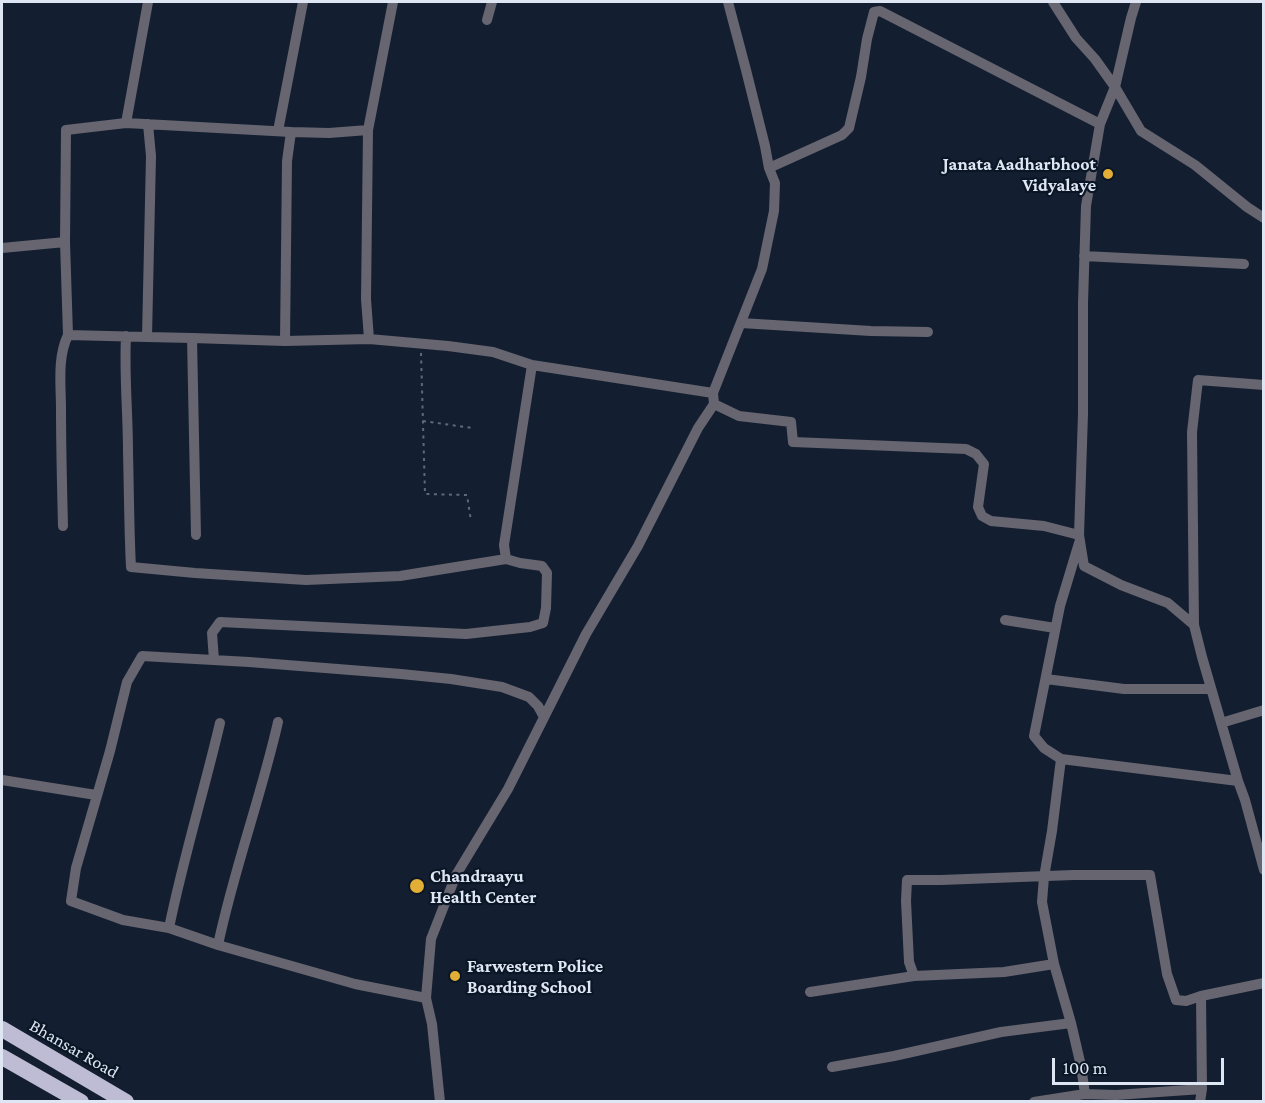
<!DOCTYPE html>
<html>
<head>
<meta charset="utf-8">
<style>
  body { margin:0 }
  #map { position:relative; width:1265px; height:1103px; overflow:hidden; background:#131f30; font-family:"Crimson Pro",serif }
  canvas { display:block }
  .frame { position:absolute; inset:0; border:3px solid #dde6f2; pointer-events:none }
  .scale { position:absolute; left:1052px; top:1058px; width:172px; height:27px; box-sizing:border-box; border:3px solid #dde6f2; border-top:0; padding-left:8px; font-size:18px; line-height:21px; white-space:nowrap; color:#dde6f2; -webkit-text-stroke:4px #0a1626; paint-order:stroke }
</style>
</head>
<body>
<div id="map">
<canvas width="1265" height="1103"></canvas>
<div class="frame"></div>
<div class="scale">100 m</div>
</div>
<script>
const g = document.querySelector('canvas').getContext('2d');
g.lineJoin = 'round';
function strokePath(path, color, width, dash) { g.strokeStyle = color; g.lineWidth = width; g.lineCap = dash ? 'butt' : 'round'; g.setLineDash(dash || []); g.stroke(path); }
function write(font, color, halo, rows, align = 'center') {
  g.font = font + ' "Crimson Pro",serif'; g.lineWidth = 4.5; g.setLineDash([]); g.textBaseline = 'middle'; g.strokeStyle = halo; g.fillStyle = color; for (const [text, x, y, turn = 0] of rows) {
    g.save(); g.translate(x, y); g.rotate((+turn || 0) * Math.PI / 180); g.textAlign = isNaN(turn) ? turn : align; if (halo) g.strokeText(text, 0, 0); g.fillText(text, 0, 0); g.restore();
  }
}
strokePath(new Path2D(`
  M421 353 425 494 467 495 471 521
  M423 421 472 428`), '#5f6a79', 2, [3, 4.5]);
strokePath(new Path2D(`
  M1053 2 1076 38 1095 59 1115 87 1141 131 1195 165 1247 207 1264 218
  M1136 2 1131 18 1115 87 1100 124 1086 206 1083 303V414L1079 535 1084 566 1121 585 1168 603 1194 625 1202 657 1238 781 1245 800 1264 870
  M487 20 492 2
  M126 123 148 2
  M368 130 393 2
  M278 131 303 2
  M769 168 842 135 849 128 861 77 867 39 874 12 880 11 1100 124
  M65 242 68 335
  M2 248 65 242 66 130 126 123 291 132 329 133 368 130 366 299 369 339 285 341 192 338 196 535
  M1084 256 1244 264
  M741 323 871 331 928 332
  M126 336C124 375 128 413 128 452 129 490 129 529 131 567L195 573 306 580 400 576 506 559
  M147 337 192 338
  M285 341 287 161 291 132
  M532 365 713 393
  M714 404 739 416 791 422 793 442 966 449 976 454 984 464 978 507 982 516 991 521 1044 526 1079 535
  M63 526C62 487 61 448 61 409 61 385 57 358 68 335L147 337 151 156 148 124
  M1079 543 1060 606 1034 736 1044 748 1061 759 1052 831 1044 877 1042 902 1054 964 1071 1023 1081 1066 1085 1094
  M1005 620 1055 628
  M1194 625 1192 432 1198 380 1264 385
  M214 660 212 633 220 622 466 634 530 627 543 623 546 608 547 573 542 566 520 563 506 559 504 545 532 365 493 352 448 346 369 339
  M1046 679 1124 689H1211
  M1221 723 1264 710
  M1061 759 1238 781
  M2 780 96 795
  M169 928C183 859 204 791 220 723
  M218 945C234 869 261 797 278 722
  M914 976 909 962 906 901 907 880H941L1073 875H1150L1167 974 1176 1000 1186 1001 1201 996
  M810 992 914 976 1004 972 1054 964
  M426 998 355 984 218 945 169 928 123 920 71 901 76 868 110 751 127 682 142 656 249 662 401 674 451 679 502 687 529 697 538 706 544 717
  M832 1067 894 1056 1001 1032 1071 1023
  M440 1102 432 1024 426 998 431 939 456 875 508 789 586 634 638 546 698 428 714 404 713 393 762 269 774 211 775 183 769 168 765 146 746 70 728 2
  M1034 1102 1085 1094 1116 1095 1202 1089
  M1200 1102 1202 1089 1201 996 1264 983`), '#676570', 10);
strokePath(new Path2D(`
  M2 1029 126 1102
  M2 1057 81 1102`), '#bebcd4', 16);
for (const [x, y, r, color] of [
  [1108,174,6,"#e3ae35"],
  [417,886,8,"#e3ae35"],
  [455,976,6,"#e3ae35"]
]) { const dot = new Path2D(); dot.arc(x, y, r, 0, 2 * Math.PI); g.fillStyle = color; g.fill(dot); strokePath(dot, '#0a1626', 2); }
write('bold 18px', '#dde6f2', '#0a1626', [
  ["Janata Aadharbhoot",1096,164,"right"],
  ["Vidyalaye",1096,185,"right"],
  ["Chandraayu",430,876],
  ["Health Center",430,897],
  ["Farwestern Police",467,966],
  ["Boarding School",467,987]
], 'left');
write('18px', '#dde6f2', '#0a1626', [
  ["Bhansar Road",74,1049,30]
]);
</script>
</body>
</html>
